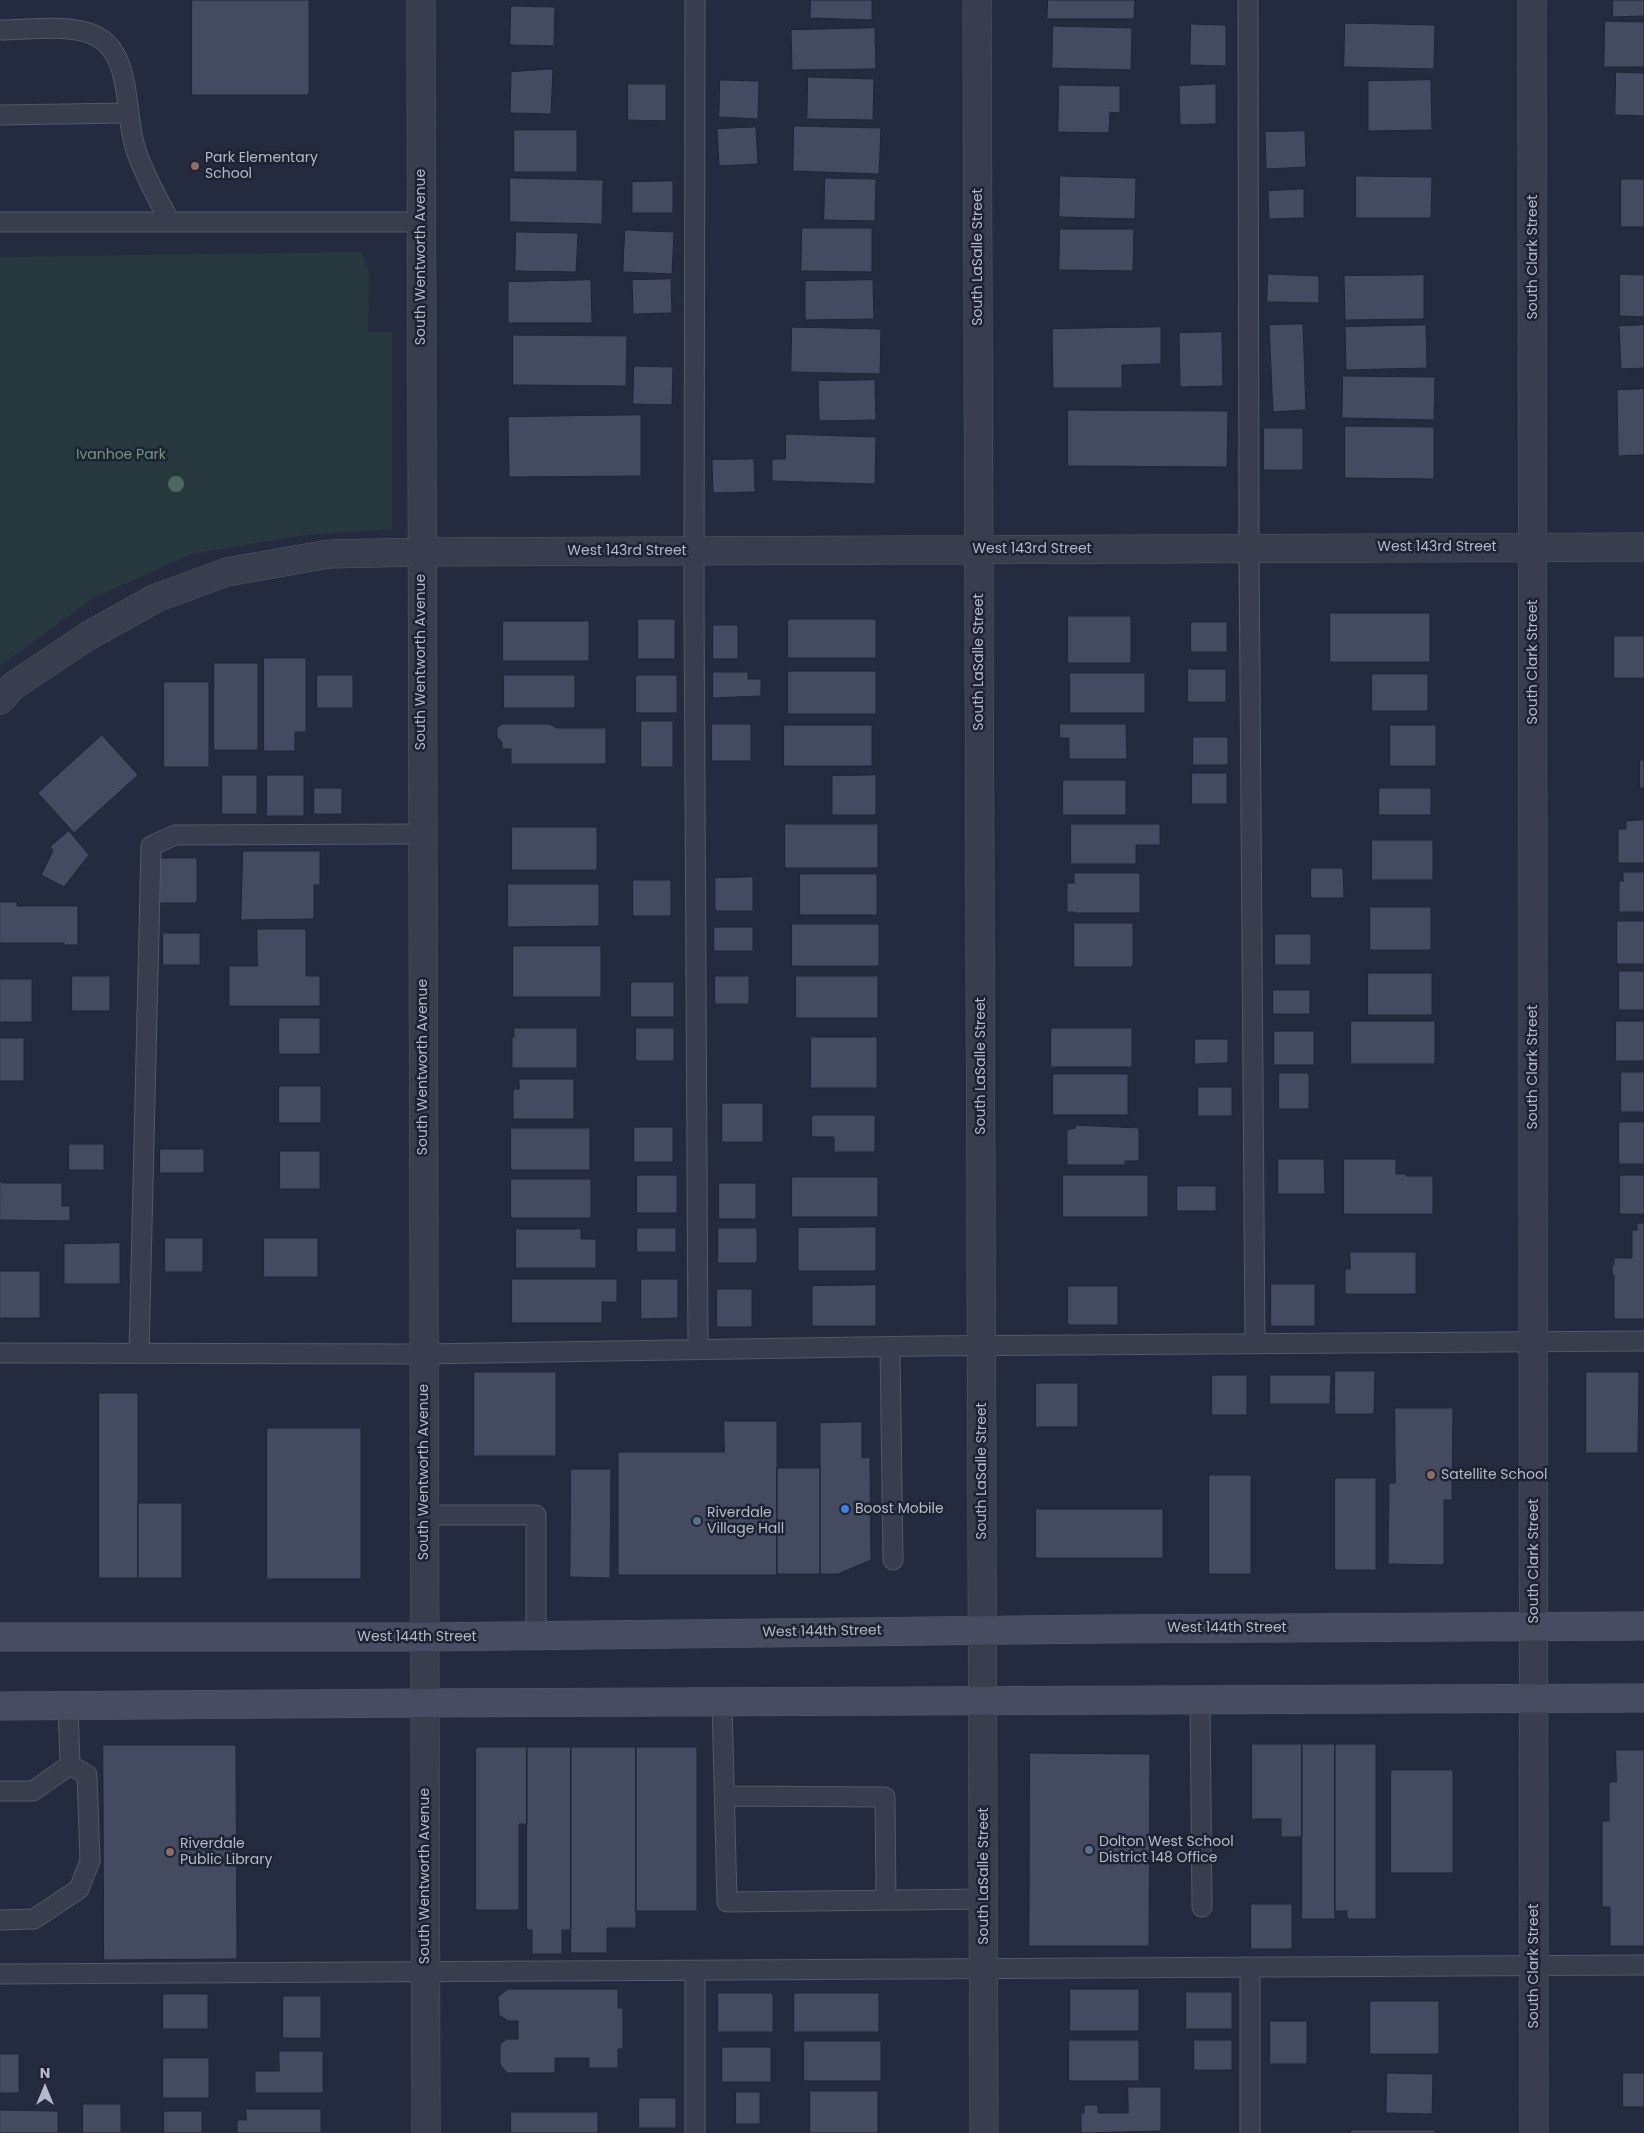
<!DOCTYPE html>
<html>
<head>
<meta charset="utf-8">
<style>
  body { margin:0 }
  #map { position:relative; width:1644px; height:2133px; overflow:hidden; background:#252b3e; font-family:Poppins,sans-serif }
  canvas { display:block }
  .north { position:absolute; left:20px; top:2063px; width:50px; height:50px; -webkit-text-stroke:4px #1e2333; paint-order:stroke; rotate:0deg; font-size:14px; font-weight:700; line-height:20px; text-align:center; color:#b5b9c9 }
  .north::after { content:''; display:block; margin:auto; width:18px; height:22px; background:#b5b9c9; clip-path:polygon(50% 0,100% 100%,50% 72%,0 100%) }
</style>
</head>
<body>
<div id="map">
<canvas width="1644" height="2133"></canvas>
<div class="north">N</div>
</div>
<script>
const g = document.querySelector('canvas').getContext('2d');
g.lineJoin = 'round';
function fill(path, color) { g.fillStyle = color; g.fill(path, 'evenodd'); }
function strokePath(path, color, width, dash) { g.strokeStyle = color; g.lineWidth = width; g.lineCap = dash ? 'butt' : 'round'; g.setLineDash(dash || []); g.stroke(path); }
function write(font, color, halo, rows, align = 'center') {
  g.font = font + ' Poppins,sans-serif'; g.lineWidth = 5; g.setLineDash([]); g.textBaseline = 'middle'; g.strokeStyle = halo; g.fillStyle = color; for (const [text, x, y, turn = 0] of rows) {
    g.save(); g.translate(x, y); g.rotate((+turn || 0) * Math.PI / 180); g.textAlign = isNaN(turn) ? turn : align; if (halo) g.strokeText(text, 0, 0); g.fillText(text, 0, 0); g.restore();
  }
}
fill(new Path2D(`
  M361 252 369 271 368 332H392V529L305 535 192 554 95 597 0 666V257Z`), '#27383f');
const building = new Path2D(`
  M192 0H309V95H192Z
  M811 0H872V20L810 18Z
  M1048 0H1135L1134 19H1047Z
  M1613 0H1644V16L1613 17Z
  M511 6 555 7 554 46 510 45Z
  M1605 21 1644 22V67H1604Z
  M1345 23 1435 25 1434 69 1344 67Z
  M1191 24 1226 25V66L1190 65Z
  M1053 26 1132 28 1131 70 1052 68Z
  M875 28 876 69 792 70 791 30Z
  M553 69 551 114 510 113 511 72Z
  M1616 72 1644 73V116L1615 115Z
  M808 77 874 79 873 120 807 119Z
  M720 80 759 81 758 119 719 117Z
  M1431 80 1432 130 1368 131V81Z
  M628 84H666V121L628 120Z
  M1216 84V124L1180 125 1179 86Z
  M1059 85 1120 86V113L1110 112 1109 133 1058 132Z
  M794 126 881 128 879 174 793 171Z
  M756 127 758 164 719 166 717 129Z
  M514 130H577V172H514Z
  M1305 131 1306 167 1266 169 1265 132Z
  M1060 176 1136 178 1135 219 1059 217Z
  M1356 176 1432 177 1431 218H1356Z
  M510 178 603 180 602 224 510 222Z
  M825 178 876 179 875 221 824 220Z
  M1621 179H1644V227H1621Z
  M673 181V213H632V182Z
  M1304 189V218L1269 219 1268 191Z
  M802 228H872V272L801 271Z
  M1060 229H1134L1133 271 1059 270Z
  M625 230 674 232 672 274 623 272Z
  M516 232 578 233 576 272 515 271Z
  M1268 274 1319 276V303L1267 302Z
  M1620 274 1644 275V317L1620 316Z
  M1424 275V319L1345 320 1344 276Z
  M671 279 672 313 633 314 632 280Z
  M591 280 592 323H508V282Z
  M873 280 874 319 805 320V281Z
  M1303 324 1306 410 1273 412 1269 325Z
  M1426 325 1427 368 1346 370 1345 327Z
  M1644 325V368L1621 369 1619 326Z
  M792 327 881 329 880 374 791 372Z
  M1161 327V364L1122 365V388H1053L1052 329Z
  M1222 332 1223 386 1180 387 1179 333Z
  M513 335 627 336 626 386 513 385Z
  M634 366 673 367 672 405 633 404Z
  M1343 376 1435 377 1434 420 1342 418Z
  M875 380 876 420 819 421 818 381Z
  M1644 389V455L1618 456 1617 390Z
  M1068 410 1228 411 1227 467 1068 466Z
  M641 415V476L509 477 508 417Z
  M1345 426 1434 427V479L1345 478Z
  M1264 428H1303V470H1264Z
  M786 434 876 437 875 484 772 481V459H785Z
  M754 459 755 492 713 493 712 460Z
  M1330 613H1430V662H1330Z
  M1068 616H1131V663H1068Z
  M638 619H675V659H638Z
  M788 619H876V658H788Z
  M503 621H589V661H503Z
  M1191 622H1227V652H1191Z
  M713 625H738V659H713Z
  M1614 636H1644V678H1614Z
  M264 658H306V732H295V751H264Z
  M214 663H258V750H214Z
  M1188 669H1226V702H1188Z
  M788 671H876V714H788Z
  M713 672H748V679H761V696L713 698Z
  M1070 673H1145V713H1070Z
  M1372 674H1428V711H1372Z
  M317 675H353V708H317Z
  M504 675H575V708H504Z
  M636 675H677V713H636Z
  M164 682H209V767H164Z
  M641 721H673V767H641Z
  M502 724H549L557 728H606V764H511V749H502V742L497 737V728Z
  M712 724H751V761H712Z
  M1060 724H1126L1127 759H1069V738H1060Z
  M784 725H872V766H784Z
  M1390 725H1436V766H1390Z
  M102 735 138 775 74 833 38 793Z
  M1193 737H1228V765H1193Z
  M1640 760H1644V788H1640Z
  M1192 773H1227V804H1192Z
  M222 775H257V814H222Z
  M267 775H304V816H267Z
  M876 775V815H832V776Z
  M1063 780H1126V815H1063Z
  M314 788H342V814H314Z
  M1379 788H1431V815H1379Z
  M1644 820V863H1618V829H1626V821Z
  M785 824H878V868H785Z
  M1071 824H1160V845H1136V864H1071Z
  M512 827H597V870H512Z
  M69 831 89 855 64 887 41 875 53 851 50 847Z
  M1372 840H1433V880H1372Z
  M243 851H320V885H314V919L241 920Z
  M158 858H197V903H158Z
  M1311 868H1343L1344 898H1311Z
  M1623 872H1644V912H1619V881H1623Z
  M1074 873H1140V913H1074V912H1067V883H1074Z
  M800 874H877V915H800Z
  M753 877V911H715V878Z
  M633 880H671V916H633Z
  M508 884H599V926L508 927Z
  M0 902H17V906H78V945H64V943H0Z
  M1370 907H1431V950H1370Z
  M1617 921H1644V964H1617Z
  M1074 923H1133V967H1074Z
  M792 924H879V966H792Z
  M714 927H753V951H714Z
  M257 929H306V976H320V1006H229V966H257Z
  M163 933H200V965H163Z
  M1275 934H1311V965H1275Z
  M513 946H601V997H513Z
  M1619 971H1644V1010H1619Z
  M1368 973H1432V1015H1368Z
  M72 976H110V1011H72Z
  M715 976H749V1004H715Z
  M796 976H878V1018H796Z
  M0 979H32V1022H0Z
  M631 982H674V1017H631Z
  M1273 990H1310V1014H1273Z
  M279 1018H320V1054H279Z
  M1351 1021H1435V1064H1351Z
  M1616 1021H1644V1061H1616Z
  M514 1028H577V1068H512V1037H514Z
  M636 1028H674V1061H636Z
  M1051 1028H1132V1067H1051Z
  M1274 1031H1314V1065H1274Z
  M811 1037H877V1088H811Z
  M0 1038H24V1081H0Z
  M1195 1039H1228V1063L1195 1064Z
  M1621 1072H1644V1112H1621Z
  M1279 1073H1309V1109H1279Z
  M1053 1074H1128V1115H1053Z
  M519 1079H574V1119H513V1089H519Z
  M279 1086H321V1123H279Z
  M1198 1087H1232V1116H1198Z
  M722 1103H763V1142H722Z
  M812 1115H875V1152H834V1137H812Z
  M1619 1122H1644V1164H1619Z
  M1075 1125 1139 1128V1161H1125V1165H1067V1130L1075 1128Z
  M634 1127H673V1162H634Z
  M511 1128H590V1170H511Z
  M69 1144H104V1170H69Z
  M160 1149H204V1173H160Z
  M280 1151H320V1189H280Z
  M1278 1159H1324L1325 1194H1278Z
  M1344 1159H1396V1174H1406V1176H1433V1214H1344Z
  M637 1175H677V1213H637Z
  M1063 1175H1148V1217H1063Z
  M1620 1175H1644V1214H1620Z
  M792 1177H878V1217H792Z
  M511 1179H591V1218H511Z
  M0 1181 2 1183H62V1206H70V1221L0 1220Z
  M719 1183H756V1219H719Z
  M1177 1186H1216V1211H1177Z
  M1637 1223H1644V1319H1614V1275H1612V1265H1614V1258H1632V1230H1637Z
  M876 1227V1271H798V1228Z
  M637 1228H676V1252H637Z
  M718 1228H757V1263H718Z
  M516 1229H581V1239H596V1268H516Z
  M165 1238H203V1272H165Z
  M264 1238H318V1277H264Z
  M120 1243V1284H64V1244Z
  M1350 1252H1416V1294H1345V1269H1350Z
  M0 1271H40V1318H0Z
  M512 1279H617V1302H602V1323H512Z
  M641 1279H678V1318L641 1319Z
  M1271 1284H1315V1326H1271Z
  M876 1285V1326H812V1286Z
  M1068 1286H1118V1325H1068Z
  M717 1289H752V1327H717Z
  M1335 1371H1375L1374 1414H1335Z
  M474 1372H556V1456H474Z
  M1586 1372H1639L1638 1453H1586Z
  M1212 1375H1247V1415H1212Z
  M1270 1375H1331L1330 1404H1270Z
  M1036 1383H1078V1427H1036Z
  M99 1393H138V1578H99Z
  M1395 1408H1453L1452 1500H1444V1565L1388 1564 1389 1483H1395Z
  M724 1421H777V1575H618V1452H724Z
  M862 1422V1458L870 1457 871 1560 838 1574H820V1423Z
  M267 1428H361V1579H267Z
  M777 1468H820V1574H777Z
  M571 1469H611L610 1578 570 1577Z
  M1209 1475H1251V1574H1209Z
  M1335 1478H1376V1570H1335Z
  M138 1503H182V1578H138Z
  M1036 1509H1163V1558H1036Z
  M1252 1744H1302V1837H1281V1819H1252Z
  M1302 1744H1335V1919H1302Z
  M1335 1744H1376V1919H1347V1911H1335Z
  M103 1745H236L237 1959 104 1960Z
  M476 1747H527V1824H519V1910H476Z
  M527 1747H571V1930H562V1954H532V1930H527Z
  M571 1747H636V1928H607V1953H571Z
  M636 1747H697V1911H636Z
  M1616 1750H1644V1946H1610V1907H1602V1821H1609V1782H1616Z
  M1030 1753 1150 1754 1149 1946H1029Z
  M1391 1770H1453V1873H1391Z
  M1251 1904H1292V1949H1251Z
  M508 1989H618V2008H623V2049H618V2068H589V2058H555V2073H507L500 2064V2044L507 2039H518V2021H508L499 2015 498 1997Z
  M1070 1989H1139V2031H1070Z
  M1186 1992H1232V2029H1186Z
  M718 1993H773V2032H718Z
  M794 1993H879V2032H794Z
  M163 1994H208V2029H163Z
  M283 1996H321V2038H283Z
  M1370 2001H1439V2054H1370Z
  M1270 2021H1307V2064H1270Z
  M1069 2040H1139V2081H1069Z
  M1194 2040H1232V2070H1194Z
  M804 2041H881V2081H804Z
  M722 2047H771V2082H722Z
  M279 2051H323V2093H255V2071H279Z
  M0 2054H19V2093H0Z
  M163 2058H209V2098H163Z
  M1387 2073 1433 2074 1432 2114 1386 2113Z
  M1623 2073H1644V2107H1623Z
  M1128 2087H1161V2131L1081 2133V2113H1084V2105H1098V2113H1128Z
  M810 2091H878V2133H810Z
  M736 2092H760V2124H736Z
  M639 2098H676V2128H639Z
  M83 2104H121V2133H83Z
  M246 2109H321V2133H237V2120H246Z
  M0 2110 58 2111V2133H0Z
  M164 2111H202V2133H164Z
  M511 2112H598V2133H511Z
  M1351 2130H1435V2133H1351Z`);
fill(building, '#444a5f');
strokePath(building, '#202535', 1);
const lane = new Path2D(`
  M695 0 694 602 698 1349
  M1248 0 1249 548 1255 1344
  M0 30C28 30 74 23 98 37 133 57 124 116 136 150 144 175 158 199 170 222
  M0 115 127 113
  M0 222H421
  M890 1347 893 1560
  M0 1353 423 1354 923 1346 1644 1341
  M139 1353 151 846 175 835 422 834
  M424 1515H536V1636
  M1200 1700 1202 1907
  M722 1702 727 1902 984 1899
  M0 1791H33L70 1765
  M725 1796 885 1797 886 1900
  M0 1920 34 1919 79 1889 90 1861 87 1775 70 1765 68 1706
  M695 1971V2133
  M0 1974 1644 1965
  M1250 2133V1968`);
const street = new Path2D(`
  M421 0 426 2133
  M977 0 984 2133
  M1532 0 1534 2133
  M0 700 13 686 88 636 156 598 227 572 329 554 421 552 1644 547`);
const secondary = new Path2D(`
  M0 1637H424L1103 1629 1644 1626
  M0 1706 424 1703 1644 1698`);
strokePath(lane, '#545969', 21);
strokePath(street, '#545969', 29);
strokePath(secondary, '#545969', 29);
strokePath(lane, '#393e4e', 19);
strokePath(street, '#393e4e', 28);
strokePath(secondary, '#474c61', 28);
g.fillStyle = '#4d6862';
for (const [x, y] of [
  [176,484]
]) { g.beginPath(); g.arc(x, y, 8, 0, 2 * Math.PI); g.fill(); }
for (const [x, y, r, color] of [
  [195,166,5,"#8d6e63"],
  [1431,1475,5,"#8d6e63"],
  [845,1509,5,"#3f7fe0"],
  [697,1521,5,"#5c6f8a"],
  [1089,1850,5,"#5c6f8a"],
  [170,1852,5,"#8d6e63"]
]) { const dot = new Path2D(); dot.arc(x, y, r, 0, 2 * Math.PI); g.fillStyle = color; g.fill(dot); strokePath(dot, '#1e2333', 2); }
write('14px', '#b5b9c9', '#1e2333', [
  ["Park Elementary",205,158],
  ["School",205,174],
  ["Satellite School",1441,1475],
  ["Boost Mobile",855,1509],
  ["Riverdale",707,1513],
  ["Village Hall",707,1529],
  ["Dolton West School",1099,1842],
  ["District 148 Office",1099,1858],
  ["Riverdale",180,1844],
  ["Public Library",180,1860]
], 'left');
write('14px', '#b5b9c9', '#1e2333', [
  ["South Wentworth Avenue",421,257,-90],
  ["South LaSalle Street",978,257,-90],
  ["South Clark Street",1533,257,-90],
  ["West 143rd Street",1437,547],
  ["West 143rd Street",1032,549],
  ["West 143rd Street",627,551],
  ["South Wentworth Avenue",421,662,-90],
  ["South LaSalle Street",979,662,-90],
  ["South Clark Street",1533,662,-90],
  ["South LaSalle Street",981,1066,-90],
  ["South Wentworth Avenue",423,1067,-90],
  ["South Clark Street",1533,1067,-90],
  ["South LaSalle Street",982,1471,-90],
  ["South Wentworth Avenue",424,1472,-90],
  ["South Clark Street",1534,1561,-90],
  ["West 144th Street",1227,1628],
  ["West 144th Street",822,1632,-1],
  ["West 144th Street",417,1637],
  ["South Wentworth Avenue",425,1876,-90],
  ["South LaSalle Street",984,1876,-90],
  ["South Clark Street",1534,1966,-90]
]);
write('14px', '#6d997f', '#1e2333', [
  ["Ivanhoe Park",121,455]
]);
</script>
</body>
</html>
